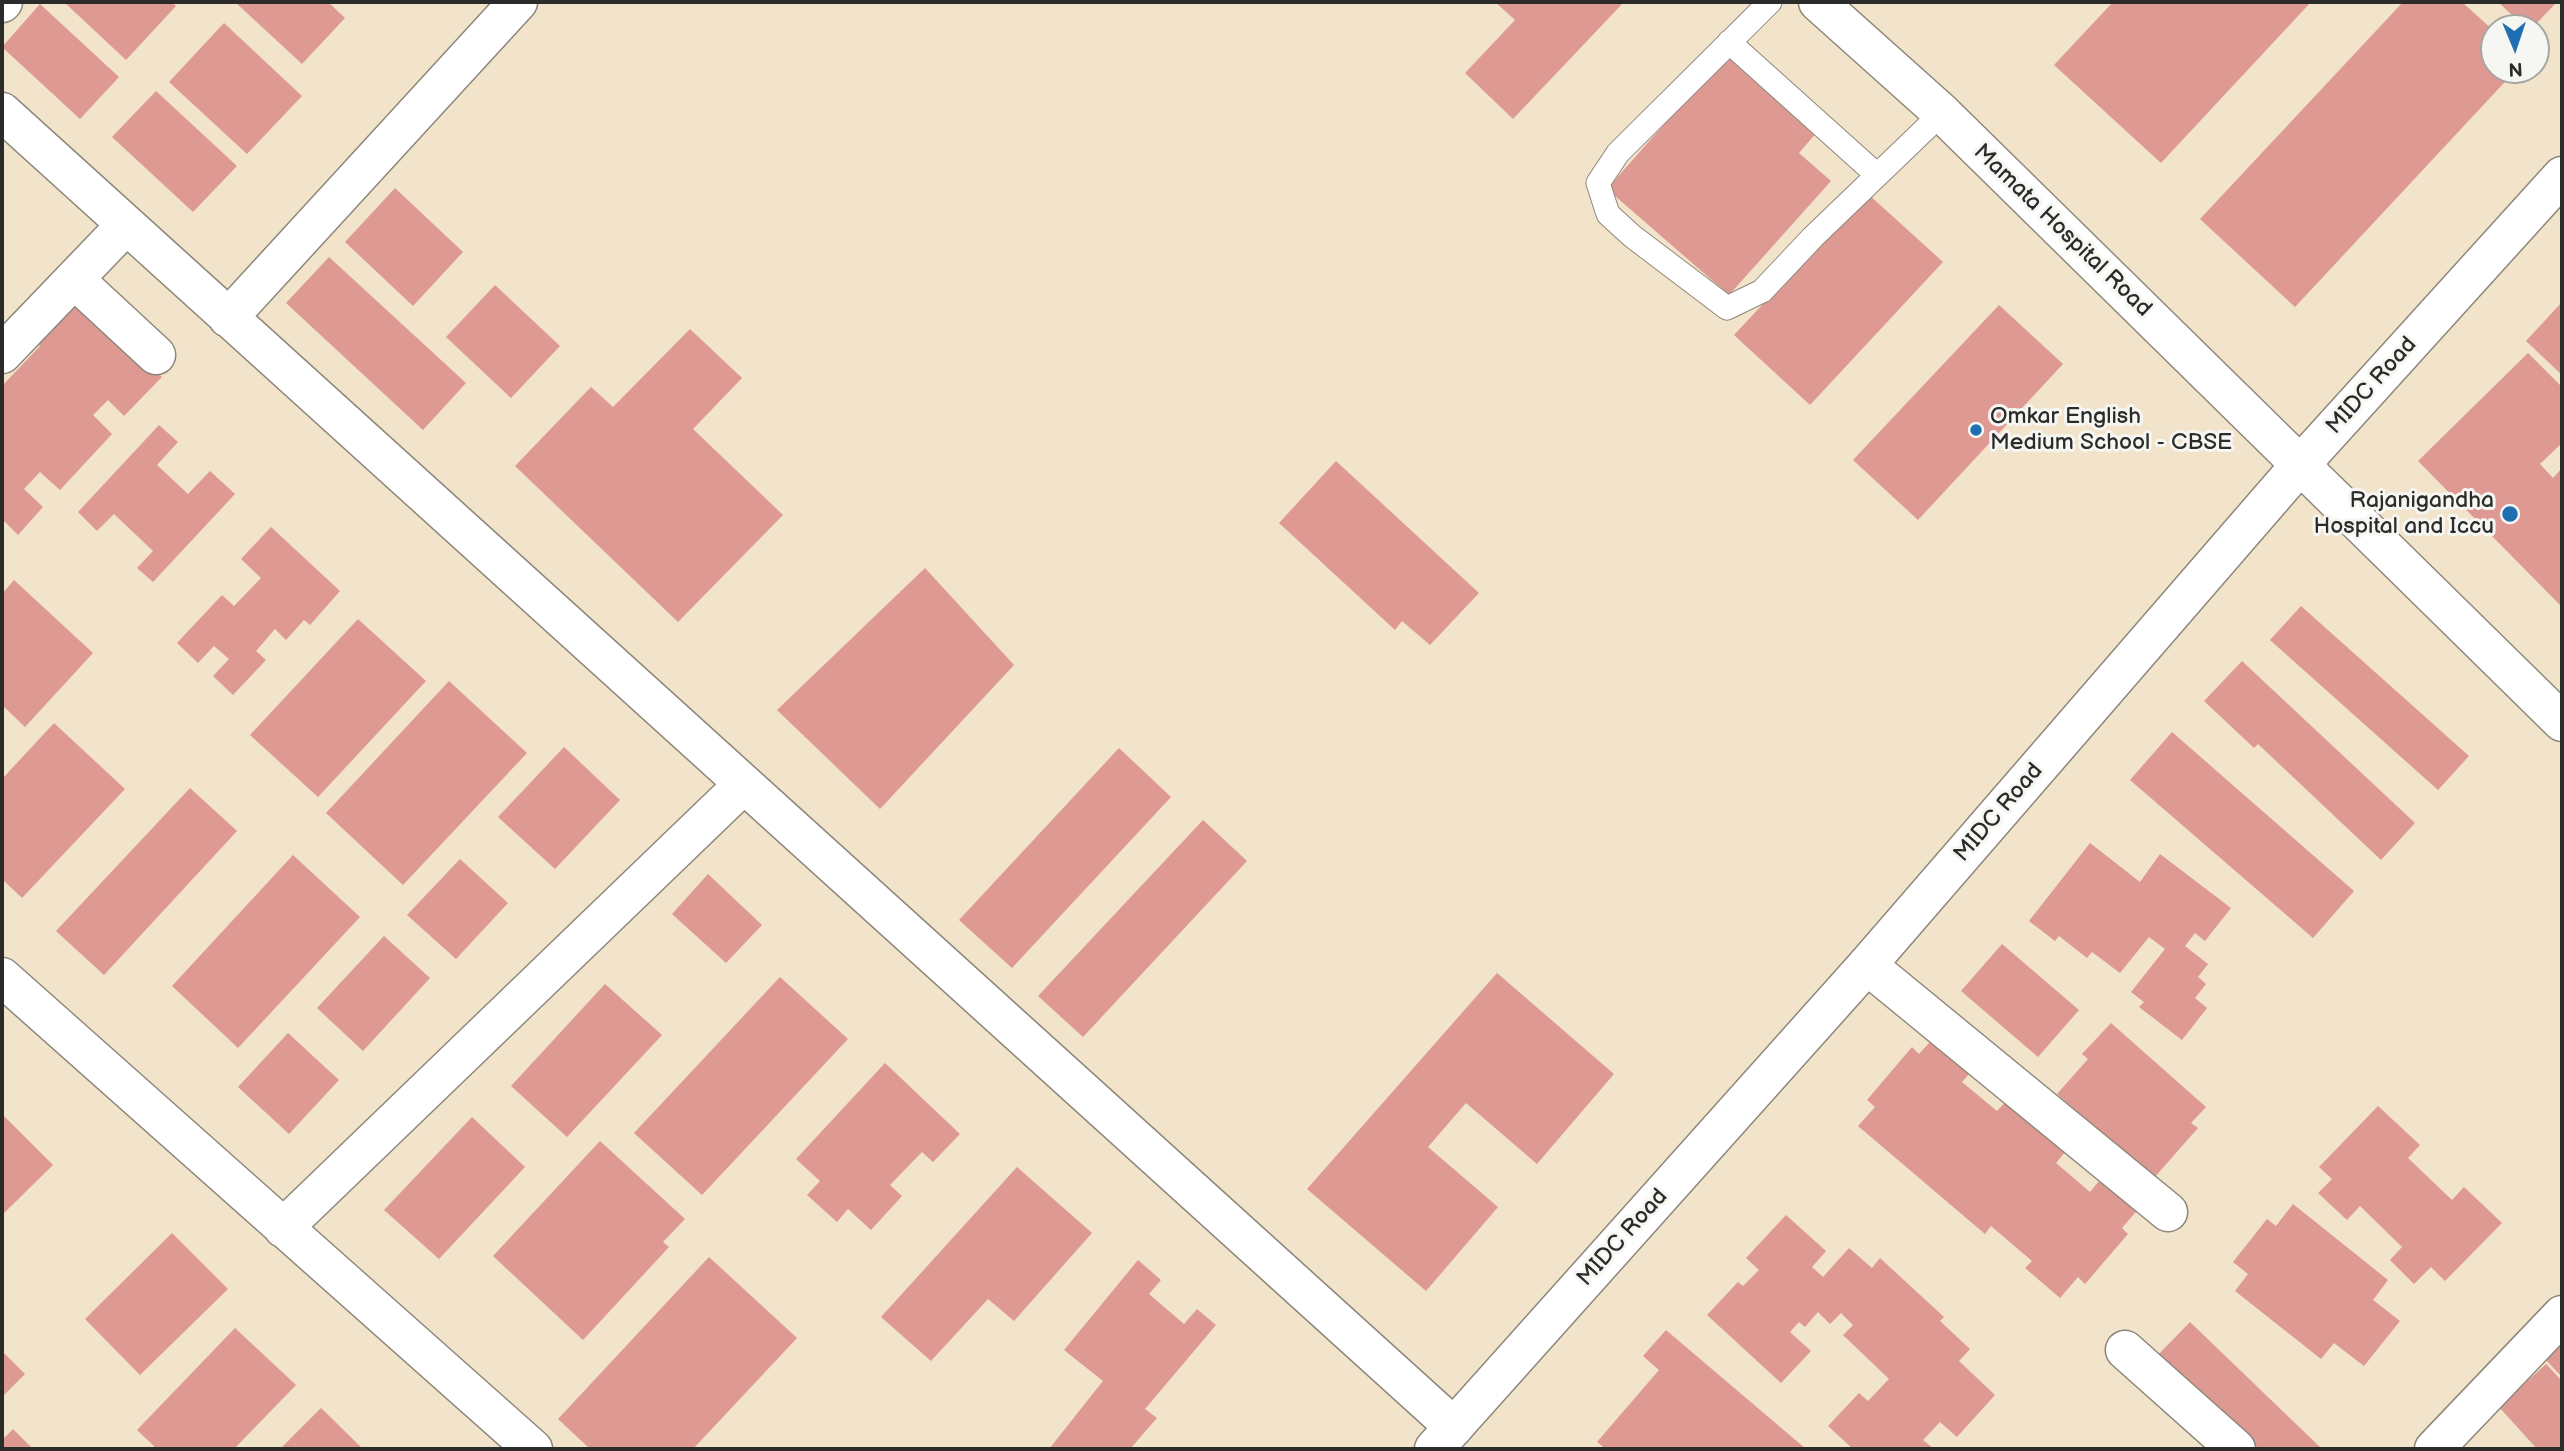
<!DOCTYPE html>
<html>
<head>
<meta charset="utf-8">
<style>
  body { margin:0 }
  #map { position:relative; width:2564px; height:1451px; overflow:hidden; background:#f2e3cb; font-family:"Balsamiq Sans",sans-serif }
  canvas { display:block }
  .frame { position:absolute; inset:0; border:4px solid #2b2b2b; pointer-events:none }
  .north { position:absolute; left:2480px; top:14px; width:70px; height:70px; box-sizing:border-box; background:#f6f6f2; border:2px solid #a5a5a2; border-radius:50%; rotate:178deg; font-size:19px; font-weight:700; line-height:28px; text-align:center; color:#2b2b2b }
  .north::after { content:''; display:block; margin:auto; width:24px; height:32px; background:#1f6fb2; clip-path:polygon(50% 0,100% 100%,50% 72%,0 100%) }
</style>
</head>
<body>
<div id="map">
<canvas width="2564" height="1451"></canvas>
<div class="frame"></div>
<div class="north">N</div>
</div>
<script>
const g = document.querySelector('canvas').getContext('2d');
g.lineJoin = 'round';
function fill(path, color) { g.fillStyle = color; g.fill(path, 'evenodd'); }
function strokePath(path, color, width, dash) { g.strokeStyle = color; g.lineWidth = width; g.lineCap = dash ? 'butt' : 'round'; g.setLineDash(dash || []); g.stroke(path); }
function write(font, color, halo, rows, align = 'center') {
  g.font = font + ' "Balsamiq Sans",sans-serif'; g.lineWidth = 6; g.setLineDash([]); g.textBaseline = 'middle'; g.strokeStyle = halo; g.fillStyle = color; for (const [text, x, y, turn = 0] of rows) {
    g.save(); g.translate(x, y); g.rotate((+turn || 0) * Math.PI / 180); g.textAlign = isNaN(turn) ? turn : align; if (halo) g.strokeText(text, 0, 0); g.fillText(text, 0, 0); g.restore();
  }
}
fill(new Path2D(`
  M64 2H171L176 6 126 60Z
  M235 2H328L345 18 302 64Z
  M1495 2H1624L1513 119 1465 73 1515 20Z
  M2113 2H2311L2161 163 2054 65Z
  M2403 2H2462L2494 31V70H2516L2295 307 2200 219Z
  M2498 2H2557L2532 28H2526Z
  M40 4 119 77 80 119 2 47Z
  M224 23 302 96 247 154 169 82Z
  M1726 54 1817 132 1799 153 1831 181 1729 295 1607 189Z
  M156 91 237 166 193 212 112 137Z
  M395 188 463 252 413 306 345 242Z
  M1867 193 1943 262 1810 405 1734 335Z
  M329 257 466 383 423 430 286 303Z
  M495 285 560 346 511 398 446 337Z
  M69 289 162 377 124 416 108 400 93 415 112 434 60 490 40 472 24 489 43 507 18 535 2 519V386L40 346 27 333Z
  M2562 302V375L2526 341Z
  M1999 305 2063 364 1918 520 1853 460Z
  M690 329 742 378 693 429 783 515 678 622 515 466 591 387 613 407Z
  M2528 353 2562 387V443L2540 464 2553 478 2562 468V607L2418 461Z
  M159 425 178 442 157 465 188 494 210 471 235 494 153 582 137 568 153 551 114 514 97 531 78 512Z
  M1336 461 1479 593 1430 645 1402 621 1395 630 1279 523Z
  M271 527 340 591 310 625 304 620 286 640 275 629 256 651 266 660 233 695 213 676 229 659 214 646 198 663 177 643 222 595 234 606 261 578 241 559Z
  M925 568 1014 665 880 809 777 710Z
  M14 580 93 653 25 727 2 705V594Z
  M2301 606 2469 756 2438 790 2270 640Z
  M358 619 426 681 318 797 250 735Z
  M2242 661 2415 823 2381 860 2258 744 2254 748 2204 701Z
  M449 681 527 753 403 885 326 813Z
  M54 723 125 789 22 898 2 879V779Z
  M2172 732 2354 891 2313 938 2130 780Z
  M564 747 620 800 555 869 498 817Z
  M1119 748 1171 797 1012 968 959 920Z
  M190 788 237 831 104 975 56 931Z
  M1203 820 1247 861 1083 1037 1038 996Z
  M2090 843 2140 882 2160 854 2231 908 2205 941 2195 933 2185 946 2208 964 2198 977 2206 984 2195 998 2207 1008 2182 1040 2139 1007 2144 1002 2131 992 2165 949 2149 937 2120 973 2092 952 2087 958 2059 936 2055 941 2029 921Z
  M293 855 360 917 238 1048 172 986Z
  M460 859 508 903 456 959 407 915Z
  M708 874 762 925 726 963 672 914Z
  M384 936 430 978 363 1051 317 1008Z
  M2002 944 2079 1010 2038 1057 1961 991Z
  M1497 973 1614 1074 1537 1164 1466 1103 1428 1147 1498 1207 1426 1291 1307 1189Z
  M780 977 848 1039 702 1195 634 1133Z
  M605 984 662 1035 567 1137 511 1086Z
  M2111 1023 2206 1107 2191 1123 2198 1128 2153 1179 2057 1094 2088 1059 2082 1054Z
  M288 1033 339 1080 289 1134 238 1087Z
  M1938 1033 1976 1066 1962 1082 1997 1111 2011 1096 2070 1146 2056 1163 2090 1192 2104 1175 2141 1206 2122 1228 2128 1234 2085 1284 2078 1277 2060 1298 2025 1268 2032 1261 1991 1226 1985 1234 1858 1126 1875 1107 1867 1100 1912 1047 1919 1054Z
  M885 1063 960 1134 933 1162 922 1152 890 1185 902 1196 871 1230 848 1209 837 1222 807 1195 820 1181 796 1159Z
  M2378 1106 2420 1145 2408 1158 2452 1200 2464 1187 2502 1223 2445 1281 2431 1267 2414 1284 2390 1260 2402 1247 2360 1206 2347 1220 2318 1193 2332 1179 2319 1167Z
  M2 1114 53 1165 2 1215Z
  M472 1117 525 1167 439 1259 384 1210Z
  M600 1141 685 1219 663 1242 669 1247 583 1340 493 1256Z
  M1017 1167 1092 1233 1014 1321 988 1299 931 1361 881 1317Z
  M2293 1204 2388 1280 2373 1300 2400 1321 2364 1366 2334 1343 2321 1359 2235 1291 2248 1274 2233 1262 2267 1219 2276 1226Z
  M1786 1215 1826 1251 1812 1267 1823 1277 1849 1248 1872 1268 1880 1258 1944 1317 1940 1321 1970 1349 1959 1361 1995 1395 1957 1437 1940 1422 1923 1440 1934 1449H1853L1828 1426 1859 1393 1868 1401 1889 1379 1843 1335 1853 1325 1841 1313 1830 1324 1818 1312 1805 1327 1799 1322 1790 1332 1811 1351 1781 1383 1707 1315 1738 1282 1743 1286 1759 1270 1746 1258Z
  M172 1233 228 1289 140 1375 85 1319Z
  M709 1257 797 1338 693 1449H590L558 1419Z
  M1138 1260 1161 1280 1149 1294 1184 1324 1197 1309 1216 1325 1145 1409 1157 1418 1130 1449H1049L1103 1381 1064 1350Z
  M2190 1322 2322 1449H2253L2155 1358Z
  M235 1328 296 1385 234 1449H157L137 1430Z
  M1666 1330 1806 1449H1606L1597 1442 1659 1370 1643 1356Z
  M2562 1344V1377L2545 1359Z
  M2 1351 25 1374 2 1397Z
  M2546 1364 2562 1381V1449H2537L2499 1407Z
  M321 1408 363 1449H280Z
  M13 1429 33 1449H2V1440Z`), '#dd9992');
const service = new Path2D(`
  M1770 2 1618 153 1598 183 1608 214 1632 236 1727 308 1762 291 1813 237 1942 113
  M1729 42 1877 175`);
const minor = new Path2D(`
  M1818 2 1942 113 2562 722
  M2 3 3 2
  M2 112 1454 1427
  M74 279 156 355
  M228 318 518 2
  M2 354 126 225
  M1867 965 2168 1212
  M2 977 533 1449
  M283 1228 744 784
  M2125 1350 2236 1449
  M2434 1449 2562 1315`);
const tertiary = new Path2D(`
  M1434 1449 1867 965 2300 465 2562 176`);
strokePath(service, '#8e877b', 25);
strokePath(minor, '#8e877b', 41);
strokePath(tertiary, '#8e877b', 41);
strokePath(service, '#fff', 23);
strokePath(minor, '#fff', 38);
strokePath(tertiary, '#fff', 38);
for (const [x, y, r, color] of [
  [1976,430,7,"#1f6fb2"],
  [2510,514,9,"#1f6fb2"]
]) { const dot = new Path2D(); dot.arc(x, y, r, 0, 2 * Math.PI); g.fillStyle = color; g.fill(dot); strokePath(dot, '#f6f6f2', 2.5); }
write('23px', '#2b2b2b', '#f6f6f2', [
  ["Mamata Hospital Road",2062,231,44],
  ["MIDC Road",2372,386,-48],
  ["MIDC Road",1999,813,-49],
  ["MIDC Road",1623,1238,-48]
]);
write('23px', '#2b2b2b', '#f6f6f2', [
  ["Omkar English",1990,417],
  ["Medium School - CBSE",1990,443],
  ["Rajanigandha",2494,501,"right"],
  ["Hospital and Iccu",2494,527,"right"]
], 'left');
</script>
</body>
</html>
